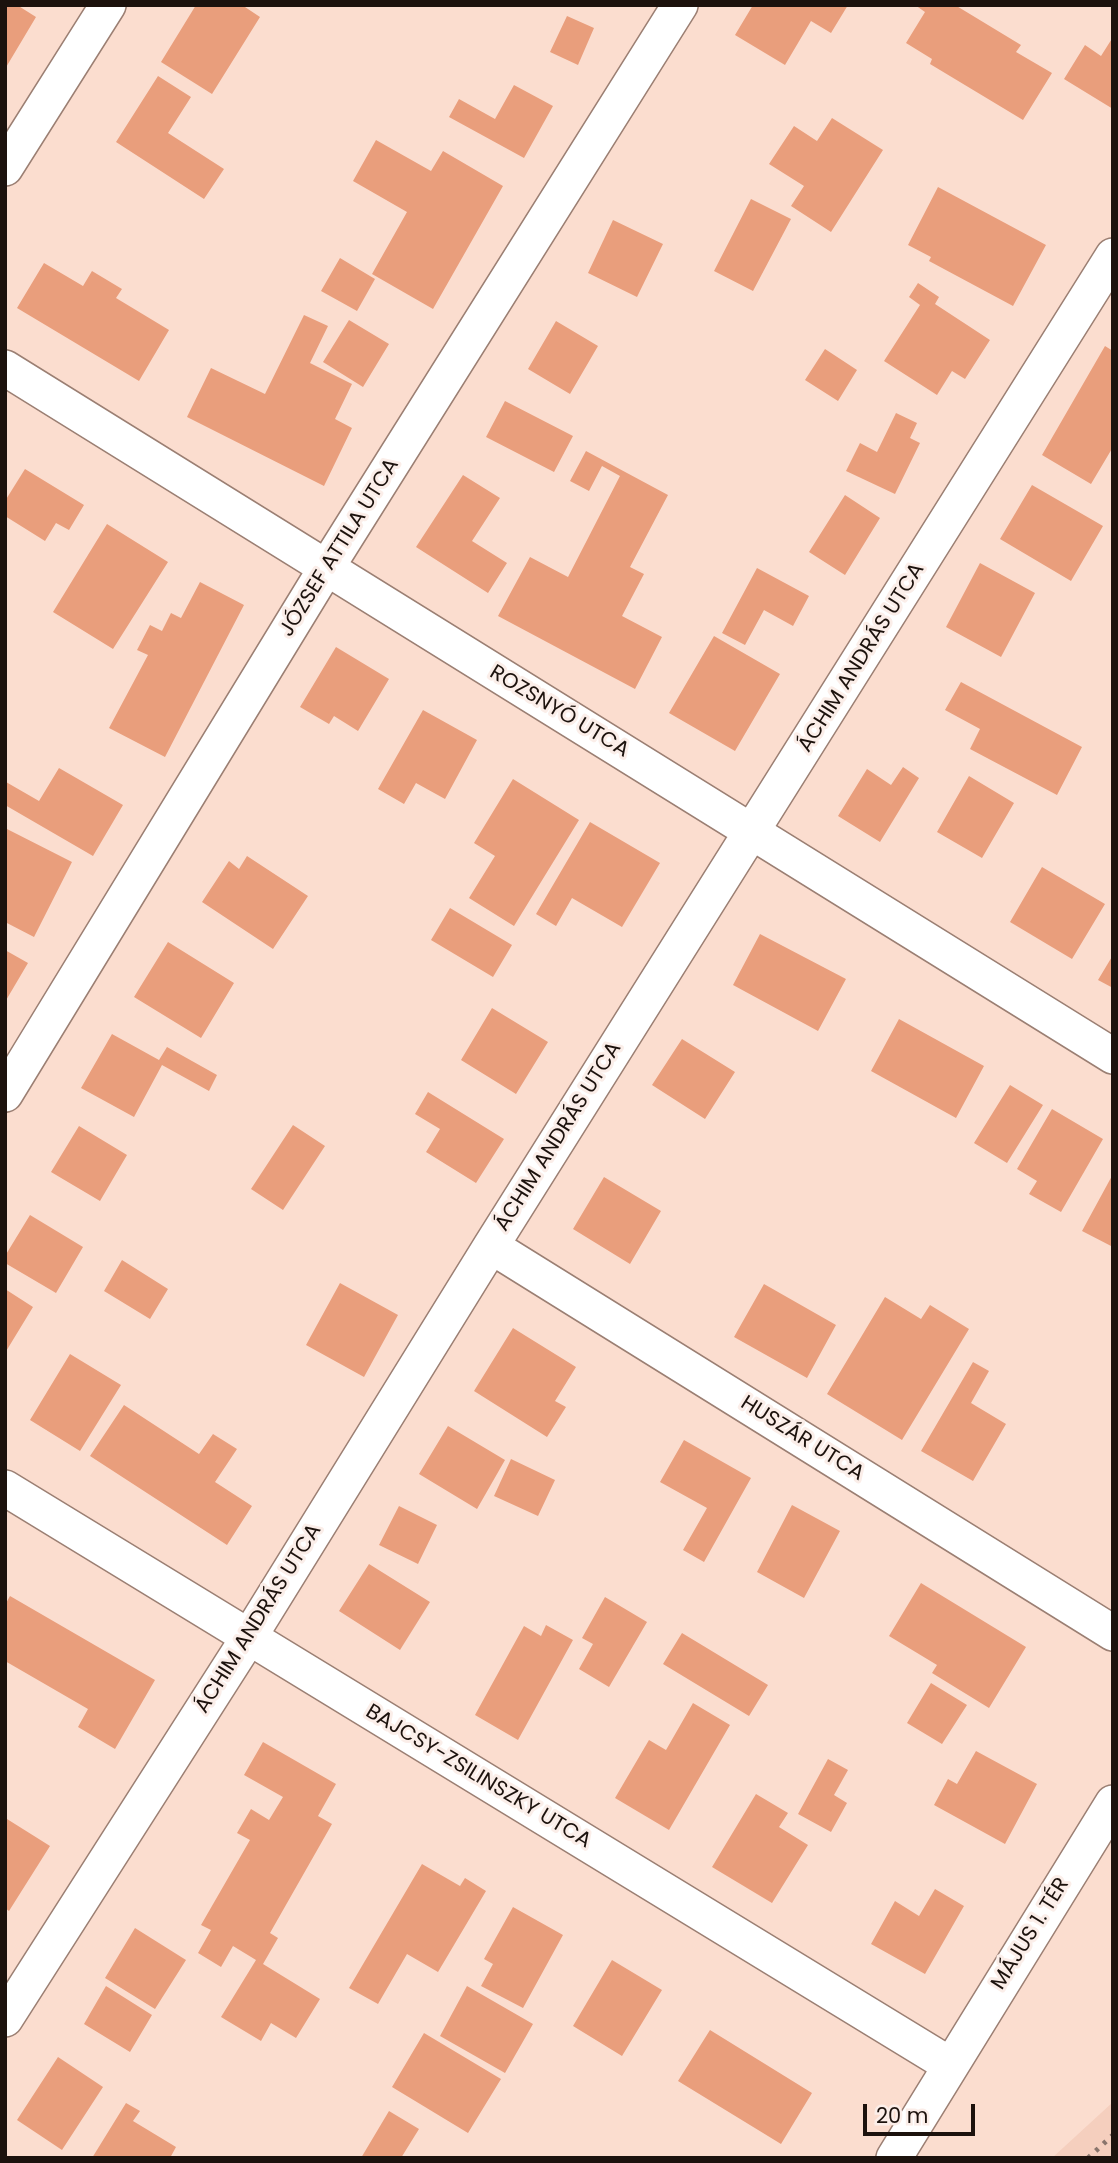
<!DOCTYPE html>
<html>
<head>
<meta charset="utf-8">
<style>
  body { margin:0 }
  #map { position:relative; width:1118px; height:2163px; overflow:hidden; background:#fbddcf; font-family:Poppins,sans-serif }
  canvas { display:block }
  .frame { position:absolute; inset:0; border:7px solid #1c120d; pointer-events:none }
  .scale { position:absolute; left:863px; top:2104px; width:112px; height:32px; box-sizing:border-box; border:4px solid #1c120d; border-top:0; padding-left:9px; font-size:21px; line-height:24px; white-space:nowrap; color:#1c120d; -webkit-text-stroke:5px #fbeee9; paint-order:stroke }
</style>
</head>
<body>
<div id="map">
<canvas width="1118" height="2163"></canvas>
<div class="frame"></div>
<div class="scale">20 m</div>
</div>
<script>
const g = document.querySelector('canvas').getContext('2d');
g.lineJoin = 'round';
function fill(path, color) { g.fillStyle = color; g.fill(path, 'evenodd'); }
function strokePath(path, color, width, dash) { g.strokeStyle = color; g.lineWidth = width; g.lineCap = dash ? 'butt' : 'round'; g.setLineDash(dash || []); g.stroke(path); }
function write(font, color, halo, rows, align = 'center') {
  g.font = font + ' Poppins,sans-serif'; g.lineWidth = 6; g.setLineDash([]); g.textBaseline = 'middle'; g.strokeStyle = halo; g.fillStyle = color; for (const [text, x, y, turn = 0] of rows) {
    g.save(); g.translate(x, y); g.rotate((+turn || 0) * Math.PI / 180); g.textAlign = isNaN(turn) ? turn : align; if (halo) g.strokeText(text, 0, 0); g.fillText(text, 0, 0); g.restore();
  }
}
fill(new Path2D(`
  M1113 2102V2158H1052Z`), '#f5cfbe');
fill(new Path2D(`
  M5 5H17L36 17 5 69Z
  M196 5H242L260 17 212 94 161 62Z
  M753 5H848L831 33 811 21 785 65 735 35Z
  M915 5H955L1021 45 1016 52 1052 73 1023 120 930 64 932 59 906 43 925 12Z
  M567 16 594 28 578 65 550 52Z
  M1113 37V109L1064 79 1085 45 1101 56Z
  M158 76 191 97 168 133 224 169 204 199 116 142Z
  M514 85 553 106 524 158 449 117 459 99 495 119Z
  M832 118 883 150 831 232 791 206 804 186 769 164 794 126 817 141Z
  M376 140 431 171 443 151 503 186 433 309 372 274 407 212 353 181Z
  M938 187 1046 245 1013 306 929 261 931 257 908 245Z
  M751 199 791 219 753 291 714 271Z
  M613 220 663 244 637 297 588 273Z
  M340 258 375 279 357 311 321 291Z
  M44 263 83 286 92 271 122 289 116 298 169 330 139 381 17 308Z
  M918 283 939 297 935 304 990 340 965 379 952 371 937 395 884 361 920 305 909 297Z
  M304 315 328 326 310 363 352 384 335 419 352 428 324 486 187 417 211 368 265 394Z
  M349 320 389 344 363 387 323 362Z
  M556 321 598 346 570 394 528 369Z
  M1105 346 1113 351V447L1091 484 1042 455Z
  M825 349 857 370 838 401 805 380Z
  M505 401 573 436 554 472 486 437Z
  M896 413 917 423 910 438 920 443 895 494 846 471 860 443 877 452Z
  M586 451 668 495 630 567 644 574 622 616 662 637 635 689 498 616 530 557 568 577 620 476 602 466 589 491 570 481Z
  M25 469 84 505 69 530 56 523 45 541 5 516V501Z
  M463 475 500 498 472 541 507 563 488 593 416 547Z
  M1032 485 1103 526 1071 581 1000 539Z
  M845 495 880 518 845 575 809 552Z
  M107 524 168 562 113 649 53 612Z
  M980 563 1035 593 1001 657 946 627Z
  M757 568 809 596 793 626 764 610 745 645 722 633Z
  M200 582 244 605 165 757 109 728 148 655 137 650 150 625 162 631 171 613 181 618Z
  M714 636 780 674 735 751 669 713Z
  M336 647 389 679 358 731 334 716 329 724 300 707Z
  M961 682 1082 747 1057 795 970 749 980 729 945 710Z
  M423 710 477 740 445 799 416 783 404 804 378 789Z
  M903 767 919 778 880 842 838 816 867 769 891 785Z
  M59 768 123 805 93 856 5 805 6 782 39 801Z
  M969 776 1014 803 982 858 937 832Z
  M513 779 579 820 514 926 469 898 495 856 474 843Z
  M590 822 660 863 622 927 572 898 556 926 536 914Z
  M5 828 72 862 34 937 5 922Z
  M247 856 308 896 273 949 202 902 229 861 239 869Z
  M1042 867 1105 904 1072 959 1010 922Z
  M450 908 512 945 493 977 431 940Z
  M760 934 846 979 818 1031 733 985Z
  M168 942 234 983 201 1038 134 997Z
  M5 950 28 963 5 1002Z
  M1113 955V988L1098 980Z
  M492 1008 548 1042 516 1094 461 1060Z
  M899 1019 984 1066 956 1118 871 1071Z
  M112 1034 159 1060 167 1047 217 1075 209 1091 162 1065 134 1117 81 1088Z
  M682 1039 735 1072 705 1119 652 1085Z
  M1010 1085 1043 1105 1007 1163 974 1143Z
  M428 1092 504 1139 476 1183 426 1152 440 1129 415 1114Z
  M1052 1109 1103 1139 1061 1212 1029 1194 1037 1181 1017 1169Z
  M293 1125 325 1146 283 1210 251 1189Z
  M79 1126 127 1155 100 1201 51 1172Z
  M1113 1174V1247L1082 1231Z
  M604 1177 661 1211 630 1264 573 1229Z
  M30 1215 83 1247 56 1293 5 1263V1256Z
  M122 1260 168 1289 150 1319 104 1291Z
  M340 1283 398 1315 364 1377 306 1345Z
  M764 1284 836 1325 807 1378 734 1337Z
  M5 1289 33 1307 5 1353Z
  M885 1297 921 1319 930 1305 969 1329 902 1440 827 1394Z
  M513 1328 576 1367 555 1401 566 1407 547 1437 474 1391Z
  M70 1354 121 1385 80 1451 30 1420Z
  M973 1362 989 1371 971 1403 1006 1424 973 1481 921 1451Z
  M124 1405 199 1454 213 1434 237 1449 215 1482 252 1506 227 1545 90 1456Z
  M448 1426 505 1460 477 1509 419 1474Z
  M684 1440 751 1478 704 1562 683 1550 707 1508 660 1482Z
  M511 1459 555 1480 538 1516 494 1496Z
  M792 1505 840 1531 804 1598 757 1572Z
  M399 1506 437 1525 418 1564 379 1545Z
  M369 1564 430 1602 400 1650 339 1611Z
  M921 1583 1026 1647 989 1708 932 1673 937 1665 889 1636Z
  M10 1596 155 1680 115 1749 78 1727 88 1709 5 1661V1605Z
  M605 1597 647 1622 609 1687 579 1669 593 1644 582 1638Z
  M546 1625 573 1640 518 1740 475 1715 524 1626 541 1636Z
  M682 1633 768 1685 749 1716 663 1664Z
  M931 1683 967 1705 942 1744 907 1723Z
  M693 1703 730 1725 669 1830 615 1798 649 1740 666 1750Z
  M263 1742 336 1784 318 1816 332 1824 270 1933 278 1938 263 1964 320 1999 296 2038 271 2023 261 2041 221 2017 256 1960 233 1946 221 1967 198 1953 211 1930 201 1925 250 1840 237 1833 251 1809 269 1820 283 1797 244 1775Z
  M976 1751 1037 1784 1005 1844 934 1805 948 1779 957 1784Z
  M828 1759 848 1770 834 1795 847 1803 831 1832 798 1814Z
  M756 1794 788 1813 779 1827 808 1845 772 1903 712 1867Z
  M7 1819 50 1846 9 1911 5 1908Z
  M422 1864 460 1886 465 1878 486 1891 438 1972 407 1954 378 2004 349 1988Z
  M935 1889 964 1906 925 1974 871 1944 895 1901 919 1916Z
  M513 1907 563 1935 523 2008 481 1986 493 1964 484 1959Z
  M135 1928 186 1960 155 2009 105 1978Z
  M612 1960 662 1990 622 2056 573 2026Z
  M106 1986 152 2015 130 2052 84 2024Z
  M467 1986 533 2024 505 2073 440 2036Z
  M710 2030 812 2093 781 2144 678 2081Z
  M424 2033 501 2079 468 2133 392 2087Z
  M58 2057 103 2087 62 2150 17 2120Z
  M126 2103 140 2111 133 2121 176 2147 170 2158H92Z
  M389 2111 419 2129 401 2158H361Z`), '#e99e7c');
const street = new Path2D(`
  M5 168 108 5
  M5 368C372 600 745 824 1113 1056
  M5 1094 325 570 680 5
  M491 1246 1113 1633
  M5 1488 950 2065
  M5 2019 249 1637 491 1246 1113 256
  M894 2158 1113 1803`);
strokePath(street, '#9b7f73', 38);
strokePath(street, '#fff', 35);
strokePath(new Path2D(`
  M1088 2158 1113 2135`), '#89756c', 5, [3.5, 7]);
write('21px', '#1c120d', '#fbeee9', [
  ["JÓZSEF ATTILA UTCA",340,548,-58],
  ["ÁCHIM ANDRÁS UTCA",862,658,-58],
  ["ROZSNYÓ UTCA",559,712,31],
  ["ÁCHIM ANDRÁS UTCA",559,1137,-58],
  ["HUSZÁR UTCA",802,1439,32],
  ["ÁCHIM ANDRÁS UTCA",259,1619,-58],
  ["BAJCSY-ZSILINSZKY UTCA",478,1777,31],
  ["MÁJUS 1. TÉR",1031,1934,-58]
]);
</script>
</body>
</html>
